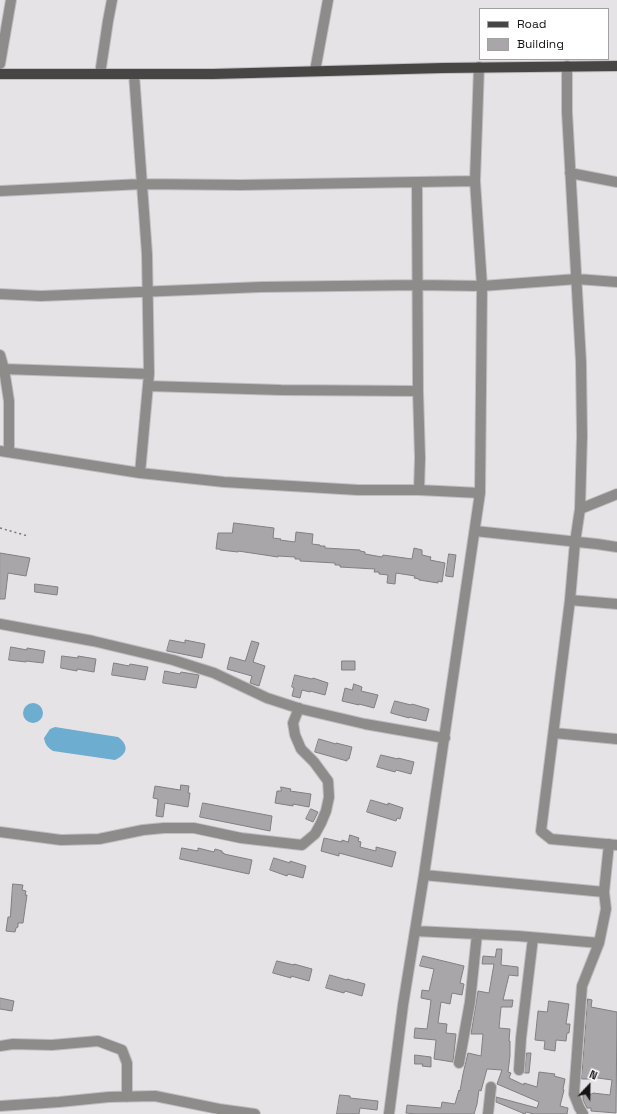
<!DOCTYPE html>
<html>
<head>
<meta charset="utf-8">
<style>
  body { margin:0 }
  #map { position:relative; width:617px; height:1114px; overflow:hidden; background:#e6e3e6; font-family:"Space Grotesk",sans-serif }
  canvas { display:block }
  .legend { position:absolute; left:479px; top:8px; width:130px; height:52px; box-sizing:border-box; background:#fff; border:1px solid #a2a1a2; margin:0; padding:5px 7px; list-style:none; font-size:12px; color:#161516 }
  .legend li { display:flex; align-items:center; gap:8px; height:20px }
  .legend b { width:20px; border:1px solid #a2a1a2 }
  .north { position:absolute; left:569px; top:1066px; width:40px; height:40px; -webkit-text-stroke:3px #fff; paint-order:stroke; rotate:22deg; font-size:11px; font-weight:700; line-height:16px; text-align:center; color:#161516 }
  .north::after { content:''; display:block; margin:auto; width:14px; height:18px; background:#161516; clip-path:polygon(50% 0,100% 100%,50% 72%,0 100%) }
</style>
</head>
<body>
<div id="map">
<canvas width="617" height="1114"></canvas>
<ul class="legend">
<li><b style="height:5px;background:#484644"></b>Road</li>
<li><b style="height:11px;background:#a9a6a9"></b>Building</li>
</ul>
<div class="north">N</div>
</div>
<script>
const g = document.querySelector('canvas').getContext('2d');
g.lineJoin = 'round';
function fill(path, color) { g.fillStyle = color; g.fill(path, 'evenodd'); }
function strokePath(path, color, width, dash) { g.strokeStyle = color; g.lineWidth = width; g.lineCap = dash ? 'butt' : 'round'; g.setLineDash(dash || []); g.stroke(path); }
fill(new Path2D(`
  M23 713a10 10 0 1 1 20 0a10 10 0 1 1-20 0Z
  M55 727 118 737C129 745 128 754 115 760L53 751C47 747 45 744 44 738L50 729Z`), '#6dadcf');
const building = new Path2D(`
  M234 523 274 528 273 538 281 539 280 540 295 542 296 532 313 534 312 544 320 545V546H325V548L360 550V551L365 552V554L382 557 383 555 412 559 414 548 422 550V555L431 557 430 560 445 563 442 582 438 581V583L419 580V579L414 578 415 576 396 573 395 584 387 583 388 575 379 574V572H374L375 569 340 567V565H335V563L300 561V559H295V557L278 556V557L238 551V552L220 550V549H216L218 533H232Z
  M0 553 30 558 26 576 8 573 5 599H0Z
  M449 554 456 555 453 577 446 576Z
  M35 584 58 587 57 595 35 592Z
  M170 640 185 643V640L205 644 202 658 167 651Z
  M252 641 259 643 253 662 265 666 259 686 250 683 252 676 227 669 230 657 245 661Z
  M11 647 27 650V648L45 651 43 663 26 661V662L9 660Z
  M62 656 78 658V656L96 659 94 672 77 669V671L61 668Z
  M342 661H355V670H342Z
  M114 663 129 666 130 664 148 667 145 680 112 675Z
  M165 671 180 674 181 672 199 675 196 688 163 683Z
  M295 675 312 679 313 678 328 683 325 695 310 691V692L302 690 300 698 292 696 294 688 292 687Z
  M354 684 362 687 361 691 378 695 374 708 359 704V705L342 701 345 688 352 690Z
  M395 701 411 705 412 704 429 709 426 721 409 717V718L391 713Z
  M319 739 336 744V743L352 747 349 759H347V761L315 752Z
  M381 755 398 759V758L414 762 411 774 396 770 395 772 377 767Z
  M181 785 189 786 188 793H190L188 807 165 803 163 817 156 816 158 799 153 798 155 786 180 790Z
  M281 787 291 789 290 791 311 794 309 807 293 804V806L275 803 277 791H281Z
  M371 800 388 805V803L403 808 400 819 397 818 396 821 367 812Z
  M203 803 272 816 270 831 200 817Z
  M311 809 318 812 313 822 306 819Z
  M350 835 359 838 358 841 361 842 360 847 376 851V847L396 852 392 867 339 853V856L321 851 324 838 342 842V840L348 842Z
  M182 848 198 851V848L214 852 215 849 222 851V853H224V854L252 860 249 874 180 859Z
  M274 858 290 863V861L306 866 303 878 288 874 287 876 270 870Z
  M13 884 23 885 22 890 26 891 25 895H27L23 923H18V927L16 928 15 932 6 931 8 917H10Z
  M497 949H502L501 965 518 967V976L509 975 503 1000H513L512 1007H501L499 1028 510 1029 509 1041H510V1056L508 1072 511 1073 509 1078 524 1085V1083L537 1087 539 1072 555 1074 554 1076 565 1079 563 1089 564 1090 560 1106 568 1108 567 1114H534L526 1112 525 1114 496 1102V1097L537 1108 539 1102 497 1084 502 1070 487 1069 481 1091 479 1090 477 1104 474 1114H417L406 1113 407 1105 441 1108 442 1102 455 1104 459 1090 460 1091 463 1074 468 1053 481 1056 483 1034H471L478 991 489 993 494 964H482L483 956 495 957Z
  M423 956 464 966 460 983 464 984 462 995 452 993 450 1004 441 1002 438 1023 447 1024 446 1033 456 1034 453 1062 434 1059 436 1040 414 1038 415 1028 427 1029 430 1008 431 1000 421 998 422 990 429 991 434 969 420 966Z
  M277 961 294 965V964L312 969 309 981 291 976V978L273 973Z
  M330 975 347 980V979L365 984 362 996 345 991 344 993 326 988Z
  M0 998 14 1001 12 1011 0 1009Z
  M588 999 592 1000 591 1007 617 1012 616 1113 591 1111V1108H587L583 1100V1094H592L593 1093 610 1095 612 1080 591 1077V1079H582Z
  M549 1001 569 1004 566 1024H570L569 1033H567L566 1041 556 1040 555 1051 544 1049 545 1041 535 1040 538 1011 547 1012Z
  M527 1053H531L529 1073H525Z
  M415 1055 431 1057V1067L422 1066 423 1064H415Z
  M340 1095 350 1096V1098L378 1101 377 1110 360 1108 359 1114H337Z`);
fill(building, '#a9a6a9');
strokePath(building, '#817f81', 1);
const minor = new Path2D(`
  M0 64 11 0
  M567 66V112L581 362 582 436 580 509 575 542 570 600 541 831 551 839 617 845
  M315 71 328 0
  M100 74 108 21 112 0
  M134 74 147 254 149 374 140 473
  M570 173 617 182
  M417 182 418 391 420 458 419 490
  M0 191 142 184 241 185 475 181
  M0 294 41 296 261 287 418 285 482 286 577 279 617 282
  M0 355 4 369 9 401V452
  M4 369 149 374
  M148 386 281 390 418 391
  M0 451 140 473 224 482 358 490H419L480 493
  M580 509 617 494
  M475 531 597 544 617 547
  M570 600 617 604
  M0 624 93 641 173 660 214 673 267 698 301 709 365 724 445 738
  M554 733 617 739
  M0 832 61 840 99 839 143 830 164 828H194L241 838 302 845 315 834 321 823 326 811 329 797 328 781 314 762 301 749 295 735 293 723 299 708
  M424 875 604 892
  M415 931 518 936 599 943
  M0 1046 13 1044 52 1045 98 1041 122 1050 127 1063V1097
  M459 1063 470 1002 477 934
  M519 1070 521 1038 533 938
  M0 1106 59 1102 109 1097 155 1096 219 1109 255 1114
  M389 1114 403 1005 424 875 480 493 482 286 475 181 479 67
  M488 1114 491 1087
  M583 1114 579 1107 574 1094 582 986 599 943 606 909 604 892 609 844`);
const major = new Path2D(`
  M0 74H213L443 68 617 66`);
strokePath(minor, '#c1bec1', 12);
strokePath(major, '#c1bec1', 12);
strokePath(new Path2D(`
  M0 528 28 536`), '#777577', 1.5, [2, 3]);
strokePath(minor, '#8e8c8b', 10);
strokePath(major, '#484644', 10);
</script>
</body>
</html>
